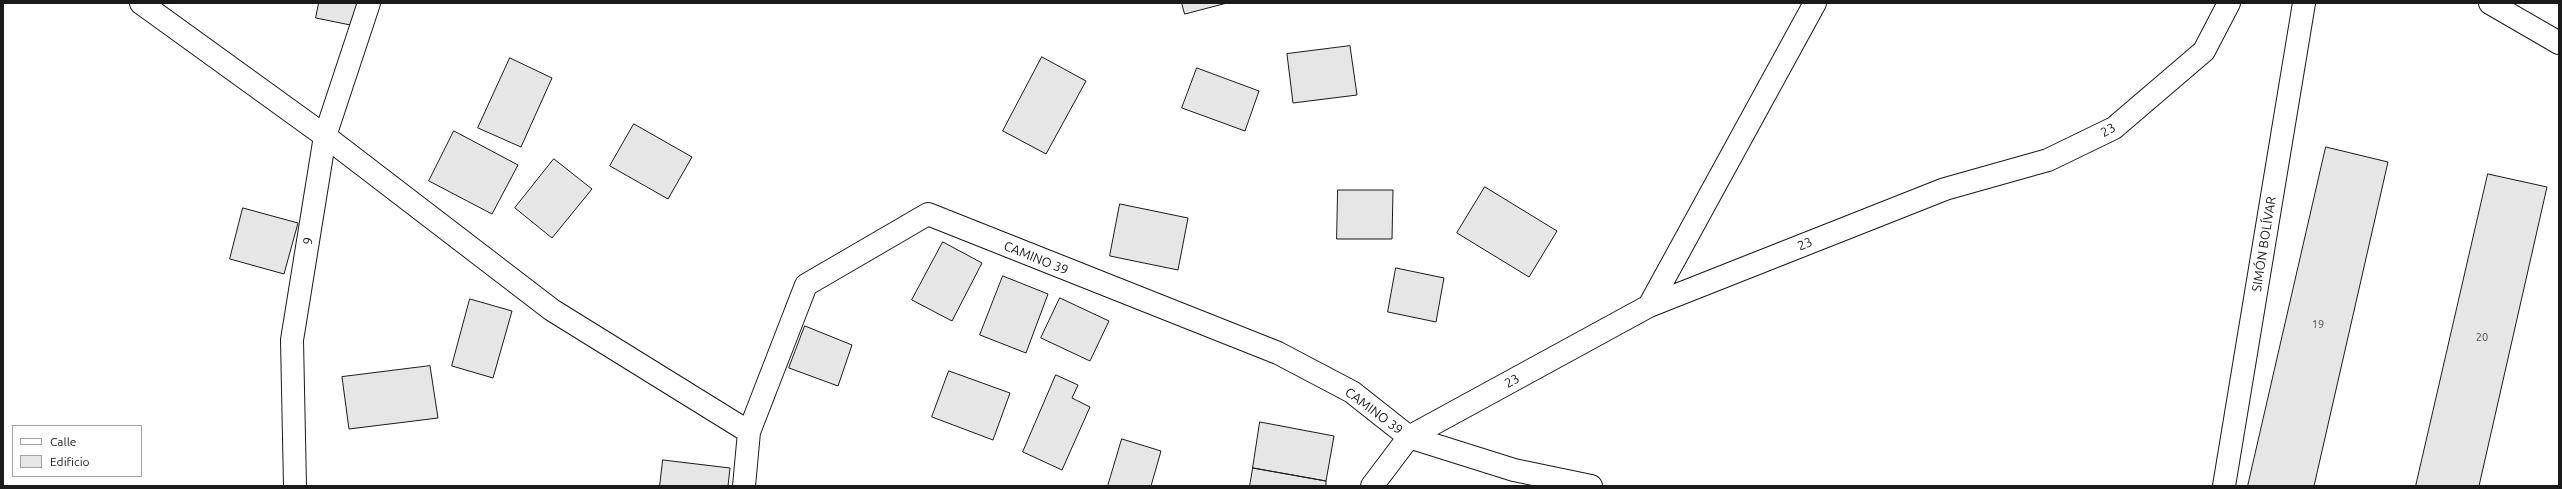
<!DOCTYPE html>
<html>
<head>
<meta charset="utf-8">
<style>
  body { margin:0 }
  #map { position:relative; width:2562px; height:489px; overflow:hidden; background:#fff; font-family:Ubuntu,sans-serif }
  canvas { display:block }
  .frame { position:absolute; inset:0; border:4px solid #1a1a1a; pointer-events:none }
  .legend { position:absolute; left:12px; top:425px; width:130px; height:52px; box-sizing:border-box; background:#fff; border:1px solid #a3a3a3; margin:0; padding:5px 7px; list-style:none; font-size:12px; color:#1a1a1a }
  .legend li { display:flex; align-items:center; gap:8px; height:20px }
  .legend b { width:20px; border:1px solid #a3a3a3 }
</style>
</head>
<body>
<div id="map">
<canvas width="2562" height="489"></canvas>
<div class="frame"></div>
<ul class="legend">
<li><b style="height:5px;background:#fff"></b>Calle</li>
<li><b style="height:11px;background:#e6e6e6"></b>Edificio</li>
</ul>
</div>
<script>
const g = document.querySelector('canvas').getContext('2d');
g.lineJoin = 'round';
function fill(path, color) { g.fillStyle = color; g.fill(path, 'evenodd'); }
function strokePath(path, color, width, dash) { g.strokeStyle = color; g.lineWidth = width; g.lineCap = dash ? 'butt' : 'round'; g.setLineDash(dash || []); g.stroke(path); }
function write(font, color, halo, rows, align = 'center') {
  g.font = font + ' Ubuntu,sans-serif'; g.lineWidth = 3; g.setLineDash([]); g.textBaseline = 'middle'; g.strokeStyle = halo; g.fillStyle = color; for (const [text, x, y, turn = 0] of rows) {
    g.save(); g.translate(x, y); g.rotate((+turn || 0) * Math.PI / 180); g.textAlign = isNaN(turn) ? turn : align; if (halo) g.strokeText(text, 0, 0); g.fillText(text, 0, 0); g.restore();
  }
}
const building = new Path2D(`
  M319 3H371L365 28 316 18Z
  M1182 3H1227L1185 14Z
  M1350 46 1357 95 1293 103 1287 54Z
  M1042 57 1086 81 1046 154 1003 131Z
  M510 58 552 78 521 147 478 128Z
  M1197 68 1259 91 1245 131 1182 108Z
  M634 124 692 157 668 199 610 166Z
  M454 131 518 165 492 214 429 181Z
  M2326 147 2388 162 2314 486H2248Z
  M554 159 592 189 552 238 515 208Z
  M2488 174 2547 187 2479 486H2416Z
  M1485 187 1557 231 1529 277 1457 233Z
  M1338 190H1393L1392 239H1337Z
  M1120 204 1188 218 1178 270 1110 256Z
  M243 208 298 223 284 274 230 259Z
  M943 242 982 263 952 321 912 300Z
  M1396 268 1444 278 1436 322 1388 312Z
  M1003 276 1048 294 1026 353 980 335Z
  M1060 298 1109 321 1090 361 1041 338Z
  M470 299 512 311 493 378 452 366Z
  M805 326 852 345 838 386 789 368Z
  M430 366 438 418 349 429 342 377Z
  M949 371 1010 393 993 440 932 417Z
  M1056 375 1078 385 1072 398 1090 407 1062 470 1023 452Z
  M1260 422 1334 436 1326 481 1253 468Z
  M1122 439 1161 451 1151 486H1108Z
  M663 460 730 468 728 486H660Z
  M1253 468 1326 481V486H1250Z`);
fill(building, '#e6e6e6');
strokePath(building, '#1a1a1a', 1);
const minor = new Path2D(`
  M141 3 325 136 552 310 749 432
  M2490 3 2559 43
  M1649 306 1815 3
  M295 486 292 340 325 136 369 3
  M744 486 749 432 806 285 928 214 1278 353 1352 392 1409 437 1514 470 1591 486
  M1372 486 1409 437 1649 306 1945 189 2048 160 2114 128 2204 51 2229 3
  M2224 486 2304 3`);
strokePath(minor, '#1a1a1a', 24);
strokePath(minor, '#fff', 22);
write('11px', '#4d4d4d', null, [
  ["19",2318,324],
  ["20",2482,337]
]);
write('13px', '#1a1a1a', '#fff', [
  ["23",2108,130,-30],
  ["9",308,241,-81],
  ["23",1805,244,-22],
  ["SIMÓN BOLÍVAR",2264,244,-81],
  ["CAMINO 39",1036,258,22],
  ["23",1512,381,-29],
  ["CAMINO 39",1374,411,37]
]);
</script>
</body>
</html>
